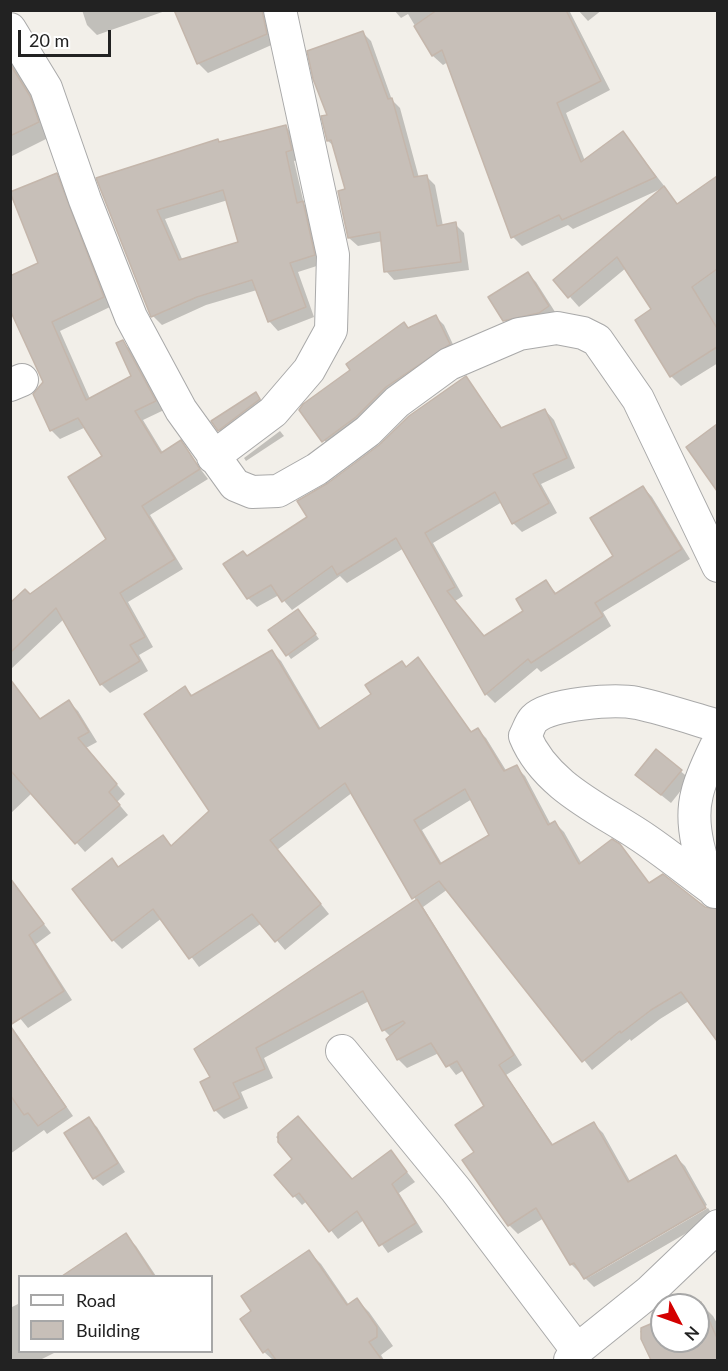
<!DOCTYPE html>
<html>
<head>
<meta charset="utf-8">
<style>
  body { margin:0 }
  #map { position:relative; width:728px; height:1371px; overflow:hidden; background:#f2efe9; font-family:Lato,sans-serif }
  canvas { display:block }
  .frame { position:absolute; inset:0; border:12px solid #222; pointer-events:none }
  .legend { position:absolute; left:18px; top:1275px; width:195px; height:78px; box-sizing:border-box; background:#fff; border:2px solid #a7a7a7; margin:0; padding:8px 10px; list-style:none; font-size:18px; color:#222 }
  .legend li { display:flex; align-items:center; gap:12px; height:30px }
  .legend b { width:30px; border:2px solid #a7a7a7 }
  .north { position:absolute; left:650px; top:1293px; width:60px; height:60px; box-sizing:border-box; background:#fff; border:2px solid #a7a7a7; border-radius:50%; rotate:131deg; font-size:16px; font-weight:700; line-height:24px; text-align:center; color:#222 }
  .north::after { content:''; display:block; margin:auto; width:21px; height:27px; background:#d40000; clip-path:polygon(50% 0,100% 100%,50% 72%,0 100%) }
  .scale { position:absolute; left:18px; top:30px; width:93px; height:27px; box-sizing:border-box; border:3px solid #222; border-top:0; padding-left:8px; font-size:18px; line-height:21px; white-space:nowrap; color:#222; -webkit-text-stroke:4px #fff; paint-order:stroke }
</style>
</head>
<body>
<div id="map">
<canvas width="728" height="1371"></canvas>
<div class="frame"></div>
<ul class="legend">
<li><b style="height:8px;background:#fff"></b>Road</li>
<li><b style="height:16px;background:#c7bfb8"></b>Building</li>
</ul>
<div class="north">N</div>
<div class="scale">20 m</div>
</div>
<script>
const g = document.querySelector('canvas').getContext('2d');
g.lineJoin = 'round';
function fill(path, color) { g.fillStyle = color; g.fill(path, 'evenodd'); }
function strokePath(path, color, width, dash) { g.strokeStyle = color; g.lineWidth = width; g.lineCap = dash ? 'butt' : 'round'; g.setLineDash(dash || []); g.stroke(path); }
fill(new Path2D(`
  M82 10H168L97 35 87 25Z
  M176 10H268L276 43 208 73 198 63Z
  M394 10H569L610 90 566 113 585 161 623 133 665 187 573 229 568 225 522 246 513 237 448 62 443 65 433 56 408 14 401 18Z
  M578 10H602L588 21Z
  M362 32 371 41 392 100 400 108 419 178 426 176 435 185 443 226 455 224 464 233 469 270 394 280 386 271 383 241 358 246 349 238 347 190 335 147 328 141 329 116Z
  M10 56 44 112 52 136 10 157Z
  M286 127 295 136 300 159 294 161 304 204 312 212 323 264 298 272 314 317 278 331 269 321 257 290 206 305 162 325 153 316 98 179ZM228 200 240 243 183 261 165 219Z
  M56 175 65 184 112 306 60 331 90 399 133 377 122 342 132 351 164 410 143 420 163 453 180 442 208 479 150 515 183 569 128 602 153 647 139 655 148 671 110 693 101 684 64 619 10 670V605L30 596 108 540 104 456 86 427 60 439 51 430 45 383 40 263 10 194Z
  M718 178V363L681 386 671 376 654 310 626 268 579 307 555 280 664 188 678 205Z
  M528 274 536 282 557 315 513 329 505 320Z
  M436 317 444 325 457 353 332 450 301 410 409 329Z
  M466 378 503 429 545 410 554 420 575 468 541 484 557 513 522 532 513 523 502 502 433 543 463 596 455 601 485 637 525 612 546 582 557 594 615 556 643 487 652 497 690 559 603 612 611 626 541 672 537 668 495 703 486 694 404 548 347 583 340 576 292 610 279 595 257 607 248 598V557L309 517 329 485Z
  M256 394 264 403 228 438 219 430Z
  M718 426V489L688 447Z
  M280 431 284 436 246 461 244 458Z
  M302 615 319 639 291 659 270 630Z
  M272 652 281 661 321 729 373 695 418 659 472 733 477 729 486 738 507 772 516 767 525 776 551 825 555 823 564 832 582 864 619 846 650 884 704 908 718 911V1039L689 1001 660 1019 631 1041 630 1039 592 1070 448 889 423 907 522 1065 506 1075 554 1146 594 1124 603 1133 631 1183 676 1157 685 1166 707 1205 586 1279 571 1264 544 1218 518 1234 509 1225 476 1153 486 1106 464 1070 456 1075 439 1053 407 1068 398 1059 391 1037 384 1030 369 1001 264 1058 273 1078 241 1092 248 1108 224 1119 215 1110 212 1078 417 902 353 792 277 850 329 914 285 950 262 923 199 967 162 918 122 949 113 940 111 860 119 868 163 837 173 847 211 811 185 688 193 696ZM472 799 491 836 442 864 422 830Z
  M12 682 41 720 69 702 78 711 97 742 86 748 125 794 117 802 128 815 85 852 32 793 10 814Z
  M656 751 690 779 671 803 646 783Z
  M18 891 51 933 36 944 72 1000 28 1028 10 1006Z
  M10 1024 73 1116 47 1134 44 1130 10 1154Z
  M298 1118 353 1180 391 1152 415 1182 399 1193 423 1232 388 1253 364 1220 338 1239 307 1201 302 1205 276 1175 295 1159 276 1137Z
  M88 1119 97 1127 125 1172 103 1186 94 1178Z
  M708 1208 714 1217 594 1287 586 1279Z
  M125 1235 136 1246 156 1276H65Z
  M309 1252 321 1264 349 1305 357 1300 369 1312 393 1346 381 1355 384 1360H273L264 1352 242 1320 253 1312Z
  M20 1303V1352H56L40 1360H10V1308Z
  M701 1304 713 1316 718 1325V1360H653L640 1331 662 1321V1341H698V1305Z`), '#0003');
const building = new Path2D(`
  M174 10H262L267 34 197 64Z
  M437 10H566L601 81 557 103 581 162 623 131 656 177 562 220 559 215 511 238 442 50 432 56 414 26Z
  M363 31 388 99 392 98 414 177 427 175 437 226 456 222 461 262 384 272 380 232 348 238 338 191 345 189 331 140 327 141 321 116 327 115 313 79 307 51Z
  M10 64 30 96 39 122 10 136Z
  M286 125 292 150 286 152 297 203 303 201 315 255 290 263 306 307 268 322 252 280 197 297 151 317 96 178 218 139 219 142ZM223 190 238 242 179 260 157 210Z
  M57 173 104 297 52 322 86 400 131 376 116 343 123 340 156 401 135 411 161 453 181 440 200 469 142 506 175 559 120 593 145 637 130 645 140 661 100 685 56 608 10 653V603L25 589 30 594 106 539 68 477 102 456 78 418 50 431 33 394 43 382 10 310V276L38 263 10 192Z
  M717 176V269L692 287 717 328V347L670 377 635 320 651 309 617 257 568 298 553 280 664 186 677 204Z
  M528 272 549 306 539 313 503 321 488 297Z
  M436 315 450 344 386 387 356 417 322 442 299 410 303 404 350 370 346 364 404 322 408 328Z
  M466 376 501 428 545 409 567 458 533 474 549 503 512 524 495 492 425 533 455 587 447 591 484 636 523 611 516 599 546 580 555 594 613 556 590 518 643 486 682 549 595 603 603 616 531 663 528 659 485 695 396 538 337 575 332 566 282 602 271 585 247 599 223 564 243 551 247 556 307 517 297 501 328 483 379 445 409 416Z
  M256 392 260 399 218 431 211 421Z
  M717 424V491L686 447Z
  M298 609 316 634 286 656 268 630Z
  M272 650 319 729 371 694 365 685 402 661 406 667 418 657 471 732 478 728 504 771 517 765 548 825 555 821 579 864 612 839 620 844 649 883 663 874 705 907 717 909V1041L681 992 651 1010 621 1033 620 1031 582 1062 439 881 412 899 345 783 270 840 321 904 275 942 252 914 189 959 153 909 112 941 72 889 112 858 118 867 163 835 171 846 209 811 144 714 185 686 191 696ZM465 789 489 835 440 864 414 820Z
  M10 679 40 719 69 700 89 732 78 738 117 784 109 792 120 805 75 844 10 770Z
  M656 749 682 770 661 795 635 775Z
  M10 878 44 924 29 935 64 991 10 1025Z
  M417 899 514 1055 499 1065 552 1145 594 1122 628 1182 676 1155 706 1208 584 1279 574 1263 570 1265 536 1208 508 1226 462 1160 474 1152 455 1125 484 1106 457 1061 446 1067 431 1043 397 1060 386 1039 405 1023 403 1021 382 1031 363 991 256 1048 265 1069 233 1083 240 1098 214 1111 200 1082 210 1077 194 1049Z
  M10 1026 66 1107 38 1126 28 1113 24 1115 10 1095Z
  M298 1116 352 1179 391 1150 407 1172 392 1184 416 1223 379 1246 357 1211 329 1232 299 1193 293 1197 274 1175 292 1159 278 1142V1133Z
  M89 1117 118 1163 93 1179 64 1133Z
  M126 1233 154 1276H62Z
  M309 1250 347 1305 357 1298 377 1327V1337L369 1342 382 1360H276L268 1349 263 1353 240 1319 251 1311 241 1296Z
  M701 1302 717 1338V1360H651L641 1339V1328L662 1319V1341H698V1305H695Z`);
fill(building, '#c7bfb8');
strokePath(building, '#c4b6ab', 1.5);
const minor = new Path2D(`
  M10 29 46 88 85 200 131 317 181 410 235 485 252 492 278 491 317 469 368 431 397 402 449 364 519 334 557 328 583 333 597 340 638 399 718 566
  M10 385 22 380
  M213 457 273 412 309 370 331 330 333 255 280 10
  M714 890C689 872 665 852 639 835 598 808 545 785 525 736 528 731 530 723 534 719 550 703 615 699 637 703 664 709 691 718 718 726
  M715 892C701 865 689 825 697 794 701 776 710 759 718 742
  M342 1051 456 1190 577 1350
  M570 1360 577 1350 649 1292 718 1226`);
strokePath(minor, '#a9a9a9', 34);
strokePath(minor, '#fff', 32);
</script>
</body>
</html>
